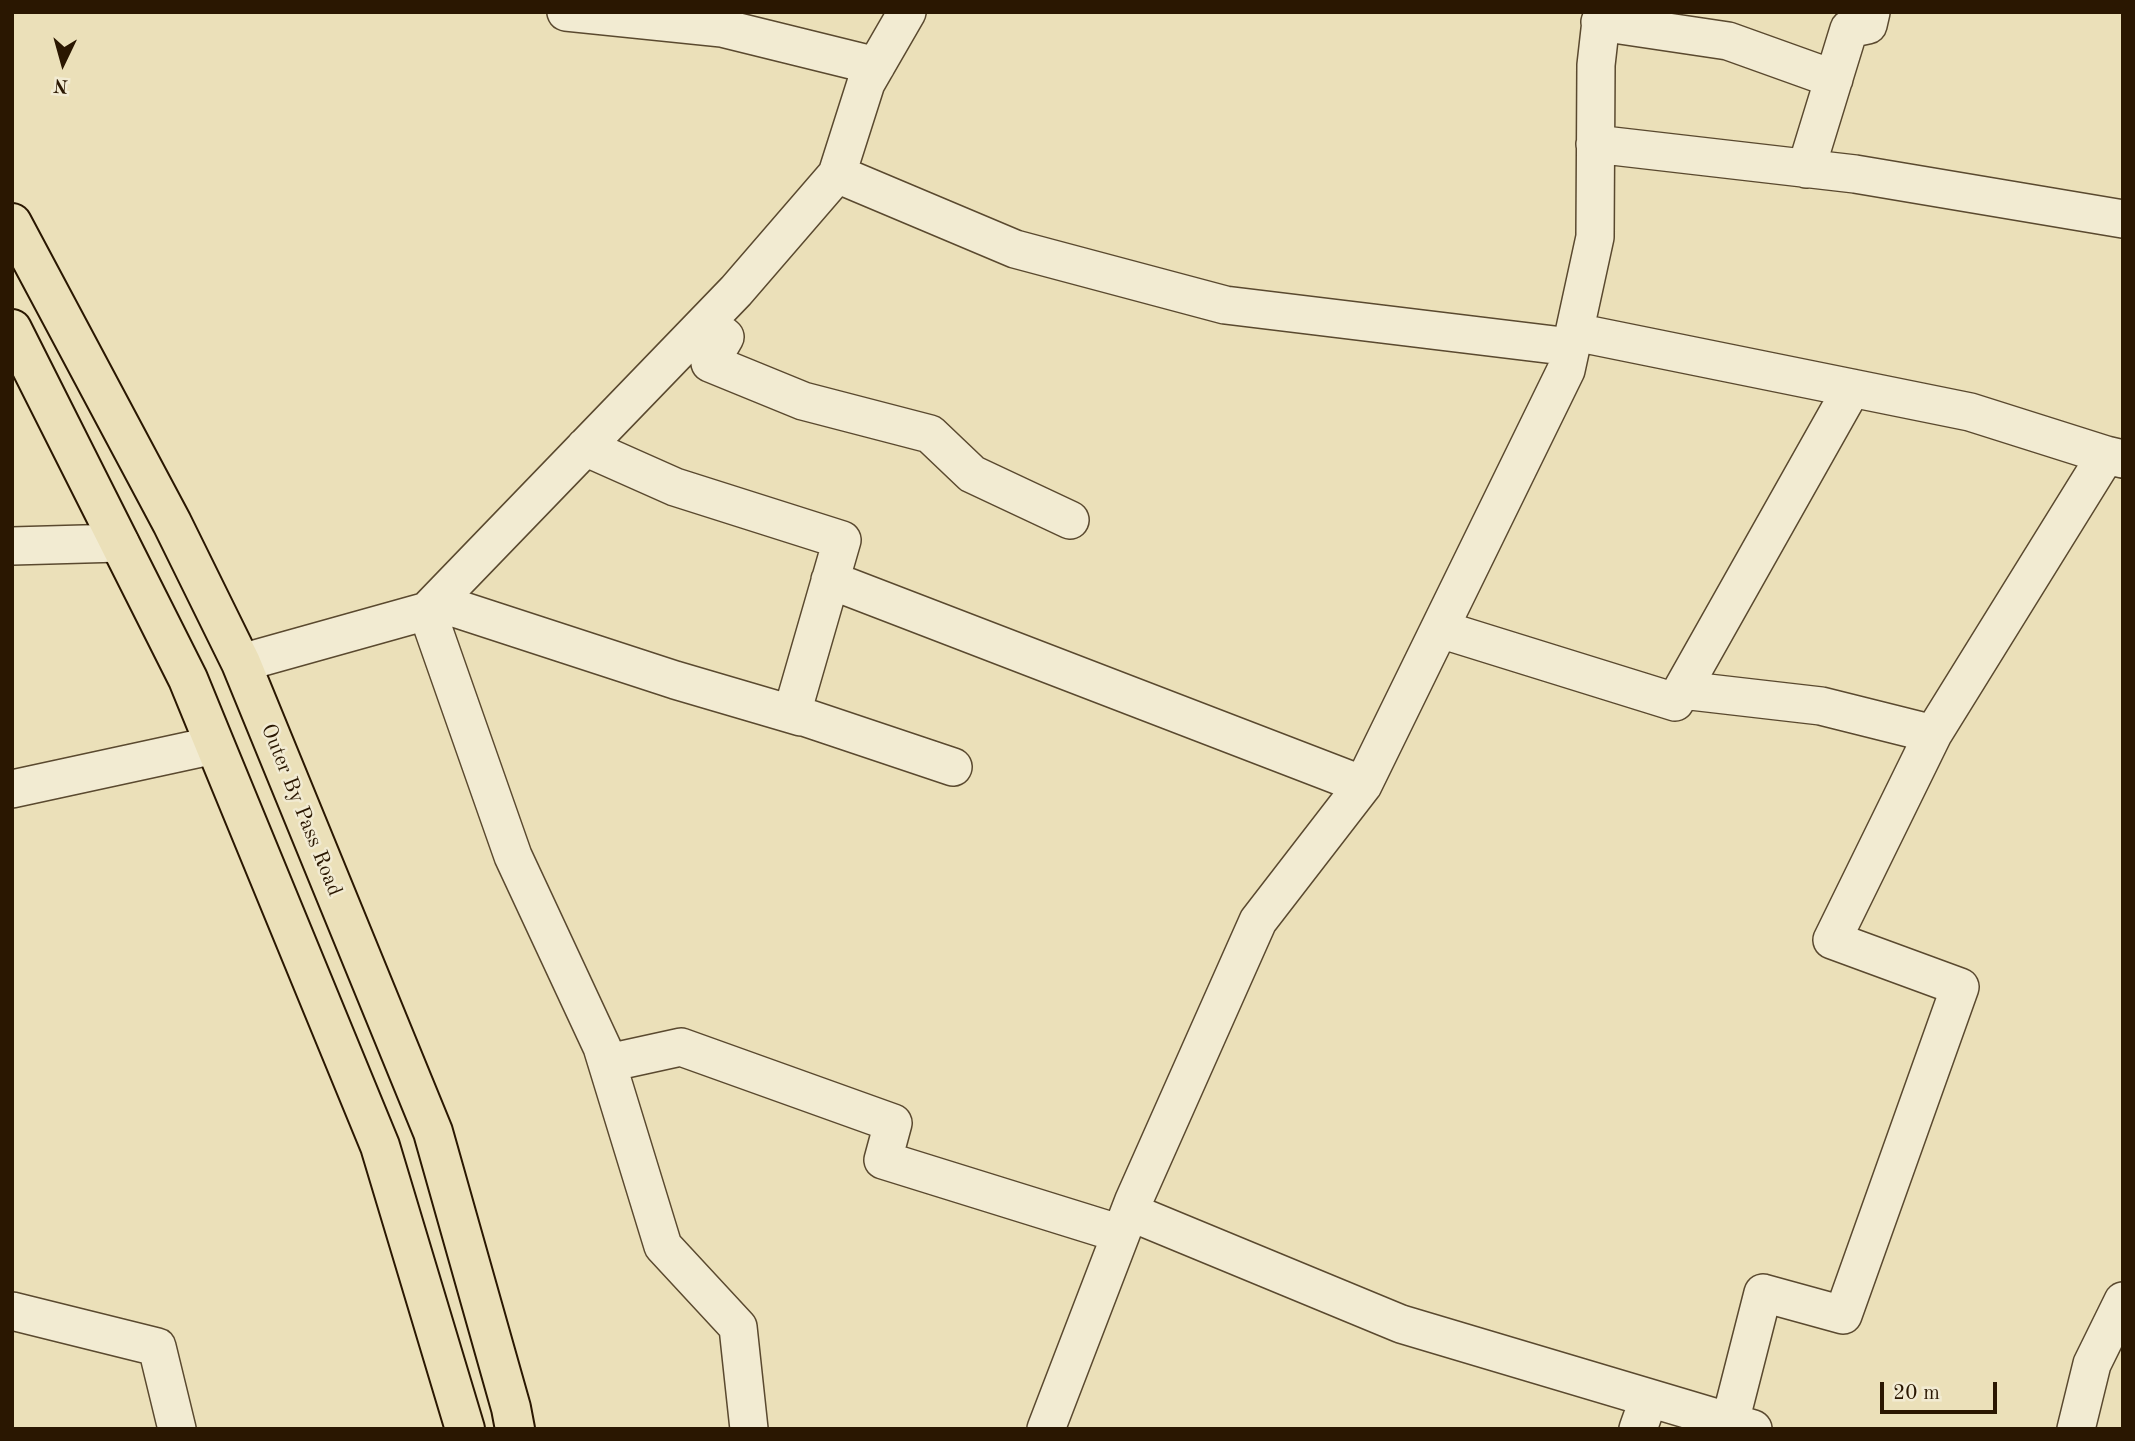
<!DOCTYPE html>
<html>
<head>
<meta charset="utf-8">
<style>
  body { margin:0 }
  #map { position:relative; width:2135px; height:1441px; overflow:hidden; background:#ebe0b9; font-family:"Old Standard TT",serif }
  canvas { display:block }
  .frame { position:absolute; inset:0; border:14px solid #2a1701; pointer-events:none }
  .north { position:absolute; left:28px; top:28px; width:70px; height:70px; -webkit-text-stroke:5px #f2ebd2; paint-order:stroke; rotate:185deg; font-size:19px; font-weight:700; line-height:28px; text-align:center; color:#2a1701 }
  .north::after { content:''; display:block; margin:auto; width:24px; height:32px; background:#2a1701; clip-path:polygon(50% 0,100% 100%,50% 72%,0 100%) }
  .scale { position:absolute; left:1880px; top:1382px; width:117px; height:32px; box-sizing:border-box; border:4px solid #2a1701; border-top:0; padding-left:9px; font-size:21px; line-height:24px; white-space:nowrap; color:#2a1701; -webkit-text-stroke:5px #f2ebd2; paint-order:stroke }
</style>
</head>
<body>
<div id="map">
<canvas width="2135" height="1441"></canvas>
<div class="frame"></div>
<div class="north">N</div>
<div class="scale">20 m</div>
</div>
<script>
const g = document.querySelector('canvas').getContext('2d');
g.lineJoin = 'round';
function strokePath(path, color, width, dash) { g.strokeStyle = color; g.lineWidth = width; g.lineCap = dash ? 'butt' : 'round'; g.setLineDash(dash || []); g.stroke(path); }
function write(font, color, halo, rows, align = 'center') {
  g.font = font + ' "Old Standard TT",serif'; g.lineWidth = 5; g.setLineDash([]); g.textBaseline = 'middle'; g.strokeStyle = halo; g.fillStyle = color; for (const [text, x, y, turn = 0] of rows) {
    g.save(); g.translate(x, y); g.rotate((+turn || 0) * Math.PI / 180); g.textAlign = isNaN(turn) ? turn : align; if (halo) g.strokeText(text, 0, 0); g.fillText(text, 0, 0); g.restore();
  }
}
const street = new Path2D(`
  M566 12 722 28 876 66
  M1600 22 1728 41 1834 79
  M1595 144 1855 174 2123 219
  M1806 169 1849 29 1868 25 1871 12
  M837 174 866 83 907 12
  M707 322 725 337 710 363 803 401 930 434 972 474 1070 520
  M1575 332 1970 412 2106 455
  M585 447 675 487 842 540 792 713 953 767
  M12 546 120 543
  M830 580 1363 785
  M436 602 675 680 801 717
  M427 611 513 856 602 1047 663 1246 738 1327 749 1429
  M1440 629 1675 702 1852 388
  M241 663 427 611 736 291 837 174 1015 249 1225 305 1571 347
  M1682 690 1821 706 1933 734
  M12 789 215 745
  M608 1063 681 1047 893 1123 883 1160 1121 1234
  M1130 1212 1401 1324 1730 1422
  M12 1311 157 1347 177 1429
  M1046 1429 1134 1200 1258 921 1363 785 1566 370 1595 237 1596 65 1602 12
  M1638 1429 1649 1398
  M1753 1429 1730 1422 1763 1293 1843 1315 1960 987 1832 940 1933 734 2106 455 2123 459
  M2076 1429 2092 1364 2123 1301`);
const primary = new Path2D(`
  M12 223 172 523 241 663 433 1132 511 1408 515 1429
  M12 329 188 679 215 745 380 1146 465 1429`);
strokePath(street, '#5a492f', 40);
strokePath(primary, '#2a1701', 42);
strokePath(street, '#f2ebd2', 37);
strokePath(primary, '#ebe0b9', 38);
write('21px', '#2a1701', '#f2ebd2', [
  ["Outer By Pass Road",301,810,68]
]);
</script>
</body>
</html>
